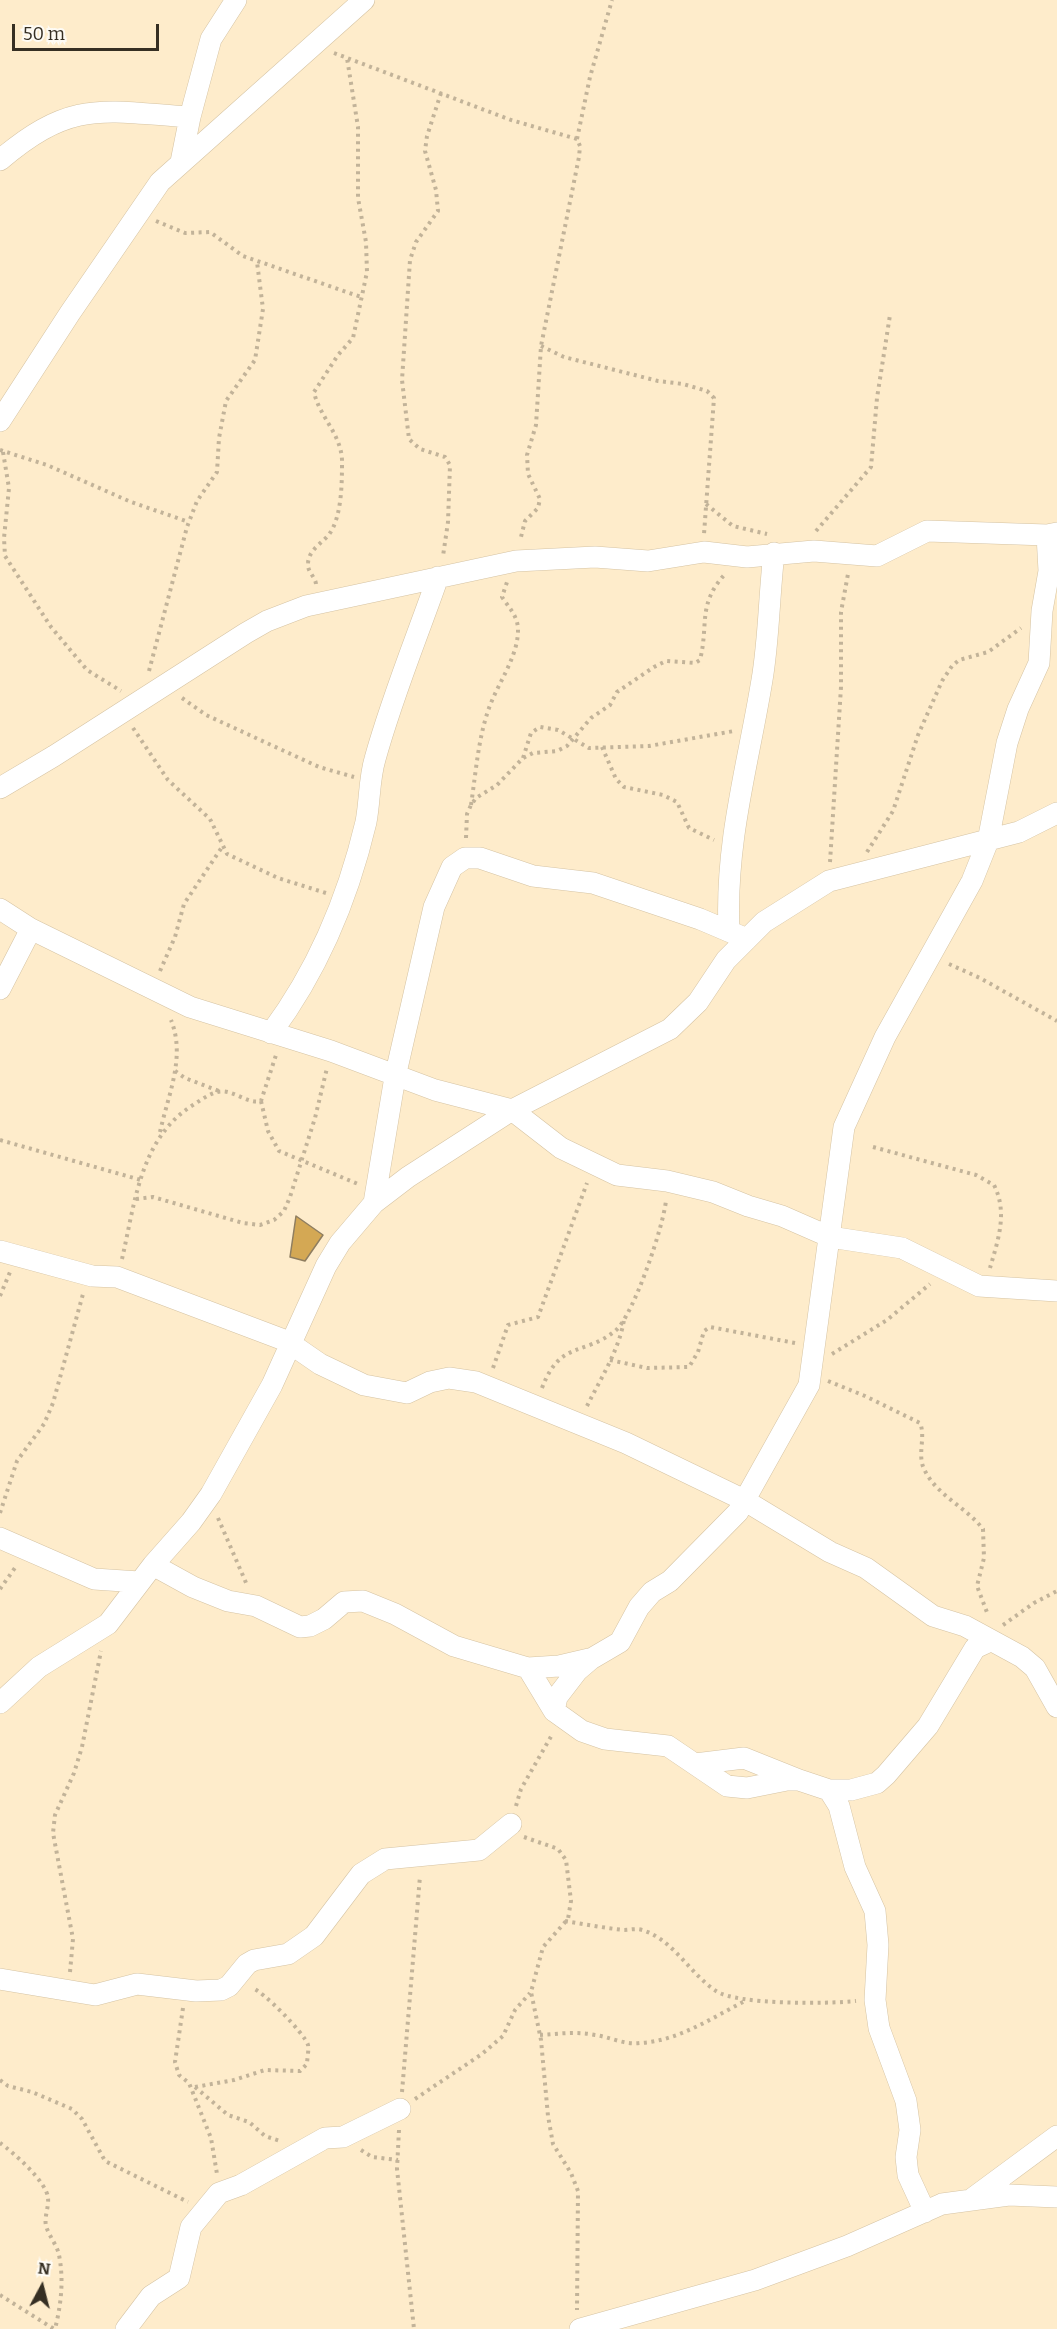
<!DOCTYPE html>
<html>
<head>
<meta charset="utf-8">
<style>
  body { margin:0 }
  #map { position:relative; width:1057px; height:2329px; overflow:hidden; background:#feeccb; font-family:Bitter,serif }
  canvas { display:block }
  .north { position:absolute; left:12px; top:2257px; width:60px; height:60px; -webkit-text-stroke:4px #fefbf4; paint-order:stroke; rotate:7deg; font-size:16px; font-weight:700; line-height:24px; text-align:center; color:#362f23 }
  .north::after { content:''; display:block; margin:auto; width:21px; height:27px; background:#362f23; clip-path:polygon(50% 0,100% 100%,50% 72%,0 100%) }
  .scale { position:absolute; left:12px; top:24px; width:147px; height:27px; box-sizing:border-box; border:3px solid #362f23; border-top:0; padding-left:8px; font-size:18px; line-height:21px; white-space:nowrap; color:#362f23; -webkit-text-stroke:4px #fefbf4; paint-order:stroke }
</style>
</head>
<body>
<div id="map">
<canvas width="1057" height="2329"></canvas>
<div class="north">N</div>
<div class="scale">50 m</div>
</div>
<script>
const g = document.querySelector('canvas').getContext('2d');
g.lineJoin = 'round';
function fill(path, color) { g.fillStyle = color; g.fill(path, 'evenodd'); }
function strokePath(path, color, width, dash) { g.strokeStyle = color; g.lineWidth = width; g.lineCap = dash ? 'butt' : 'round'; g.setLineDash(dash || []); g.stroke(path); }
const building = new Path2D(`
  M296 1216 323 1235 305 1261 290 1257Z`);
fill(building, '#d4a854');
strokePath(building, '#8f7e60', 1.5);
const street = new Path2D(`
  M0 160C72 99 102 111 190 117
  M181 162 190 117 211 39 236 0
  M0 421 70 313 160 182 364 0
  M0 788 54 756 246 633 267 621 306 606 516 561 595 557 648 561 704 552 747 557 814 551 877 556 927 531 1047 535 1057 533
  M0 909 31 929 190 1007 331 1051 435 1090 512 1110 561 1148 617 1175 667 1181 713 1192 748 1206 782 1216 830 1237 902 1248 979 1286 1057 1291
  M729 930C725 842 748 765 762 680 769 639 769 595 774 553
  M0 989 31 929
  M271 1033C318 970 348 898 366 822 370 801 369 779 375 759 392 697 417 637 438 577
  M374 1203 395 1077 434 907 452 867 465 858H480L533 876 593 883 700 919 747 939
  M0 1251 92 1276 117 1277 292 1343
  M291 1344 320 1364 364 1385 407 1393 430 1382 449 1378 476 1382 626 1443 744 1500 830 1552 866 1568 933 1616 965 1626 1022 1657 1035 1668 1057 1707
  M0 1538 94 1579 139 1582
  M153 1565 193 1587 228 1601 256 1606 300 1627 310 1626 324 1619 344 1602 363 1601 395 1614 454 1646 528 1668 554 1711 582 1731 605 1739 668 1746 727 1786 747 1788 787 1780H799L829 1790H851L877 1783 886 1775 928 1726 975 1648 990 1641
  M528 1668 559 1666 589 1659
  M0 1703 39 1667 108 1624 153 1565 191 1522 211 1494 272 1385 326 1266 340 1243 374 1203 408 1177 512 1110 670 1029 698 1002 726 960 764 922 829 881 1019 832 1057 813
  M554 1711 557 1697 577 1671 591 1659 620 1642 639 1607 652 1592 670 1581 738 1512 809 1385 844 1127 885 1037 972 881 988 841 1007 743 1018 709 1039 663 1042 611 1049 571 1047 535
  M695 1764 744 1758 799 1780
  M829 1790 839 1806 855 1867 875 1911 878 1945 875 2000 879 2028 906 2101 910 2130 906 2157 908 2175 925 2212
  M0 1979 95 1995 137 1984 196 1991 221 1990 229 1986 247 1964 254 1960 288 1954 314 1936 361 1874 385 1859 479 1850 511 1824
  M973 2198 1057 2136
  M126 2329 151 2296 179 2278 191 2227 219 2193 241 2185 325 2138 343 2137 400 2109
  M580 2329 755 2280 847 2246 942 2204 1009 2195 1057 2197`);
strokePath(street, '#d5c3a3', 22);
strokePath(new Path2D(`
  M334 53 511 120 577 139 580 146 579 157 541 346 536 425 527 455 528 474 540 499 538 508 525 521 520 541
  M441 93 427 136 425 151 436 190 438 211 416 242 410 260 402 380 409 439 420 449 445 457 450 465 448 522 443 556
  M577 139 590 77 612 0
  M156 221 185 233 210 232 243 256 361 297
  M541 346 564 357 658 381 683 384 707 391 714 398 704 534
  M0 450 47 465 131 502 189 522
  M3 452 9 488 4 538 5 556 51 627 87 670 121 691
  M706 504 733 526 767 534
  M816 531 871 467 877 398 890 315
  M316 584C315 576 307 572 308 563 309 549 323 543 330 533 342 515 342 482 342 460 341 434 319 416 314 392L338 355 353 338 367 272 366 242 358 198V127L347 58
  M149 671 187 527 197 501 217 472 219 438 226 401 255 360 263 309 257 262
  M182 698 206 715 319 767 354 777
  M133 728 168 780 210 819 227 854 278 878 326 893
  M602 747 616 779 624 787 663 795 677 802 689 828 714 840
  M523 758 531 733 540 727 558 730 589 748 649 746 734 731
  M471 805C476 772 478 739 489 708 498 683 518 657 518 630 518 616 509 608 502 597L507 582
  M466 838 467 814 471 805 476 798 497 785 523 758 533 753 557 751 567 746 591 718 610 705 617 692 654 667 666 661 695 663 700 660C709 624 697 605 725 574
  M867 852 893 811 918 735 942 681 952 666 959 660 988 652 1021 628
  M830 862 841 687V612L848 574
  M949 964 980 978 1057 1021
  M160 971 175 937 184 904 222 847
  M175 1071 185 1078 219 1091
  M261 1101 268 1131 279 1151 358 1184
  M160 1132C168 1095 186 1057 171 1020
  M0 1140 141 1180
  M873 1147 976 1175 994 1185C1008 1213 998 1240 990 1268
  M136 1199 153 1197 243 1223 260 1225 274 1220 284 1211 290 1197 315 1118 327 1068
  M122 1259C135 1203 140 1138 193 1105 201 1100 209 1094 217 1092 233 1088 247 1105 261 1101L277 1052
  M0 1296 10 1272
  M832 1354 887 1320 930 1284
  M610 1360 647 1368 689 1367 698 1352 704 1331 710 1327 795 1343
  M493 1368 508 1325 538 1317 587 1183
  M828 1381 865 1396 920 1423C926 1437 917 1454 924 1469 936 1495 966 1507 983 1529L984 1558 977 1586 988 1615
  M542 1388C560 1340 584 1356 615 1331 633 1317 664 1225 666 1200
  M587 1406C601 1378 619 1350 624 1320
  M0 1513 17 1461 44 1424 53 1403 83 1294
  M218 1518 247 1585
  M0 1589 17 1565
  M1003 1625 1034 1603 1057 1591
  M516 1806 521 1789 553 1733
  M524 1837 558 1849 566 1860 571 1901 568 1919 543 1947 531 1992 541 2040 548 2116 553 2144 571 2173 578 2191 577 2310
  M565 1921C584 1924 604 1928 624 1930 630 1930 636 1928 642 1930 673 1939 690 1974 716 1991 737 2005 828 2004 856 2001
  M70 1972 73 1939 53 1833 55 1815 74 1773 82 1747 101 1651
  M183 2008 175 2062 179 2075 189 2083 211 2138 217 2174
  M540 2035C558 2034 576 2031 595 2035 610 2037 624 2045 640 2043 679 2041 713 2017 747 2000
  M0 2080 8 2086 32 2092 72 2109 82 2119 105 2161 188 2202
  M195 2087 234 2080 265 2070 300 2071 307 2064C307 2059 309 2051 308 2045 305 2034 262 1990 252 1988
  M195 2087 228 2115 249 2122 265 2136 280 2141
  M402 2092 420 1876
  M415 2099 482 2054 503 2036 515 2010 530 1993
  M399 2130 397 2169 414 2329
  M0 2143C13 2152 47 2182 48 2198 49 2207 44 2217 46 2226 49 2236 57 2245 59 2255 64 2280 61 2305 55 2329
  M361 2150 372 2157 398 2160
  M0 2295 54 2329`), '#c2b399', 4, [3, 4.5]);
strokePath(street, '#fff', 21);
</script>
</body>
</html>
